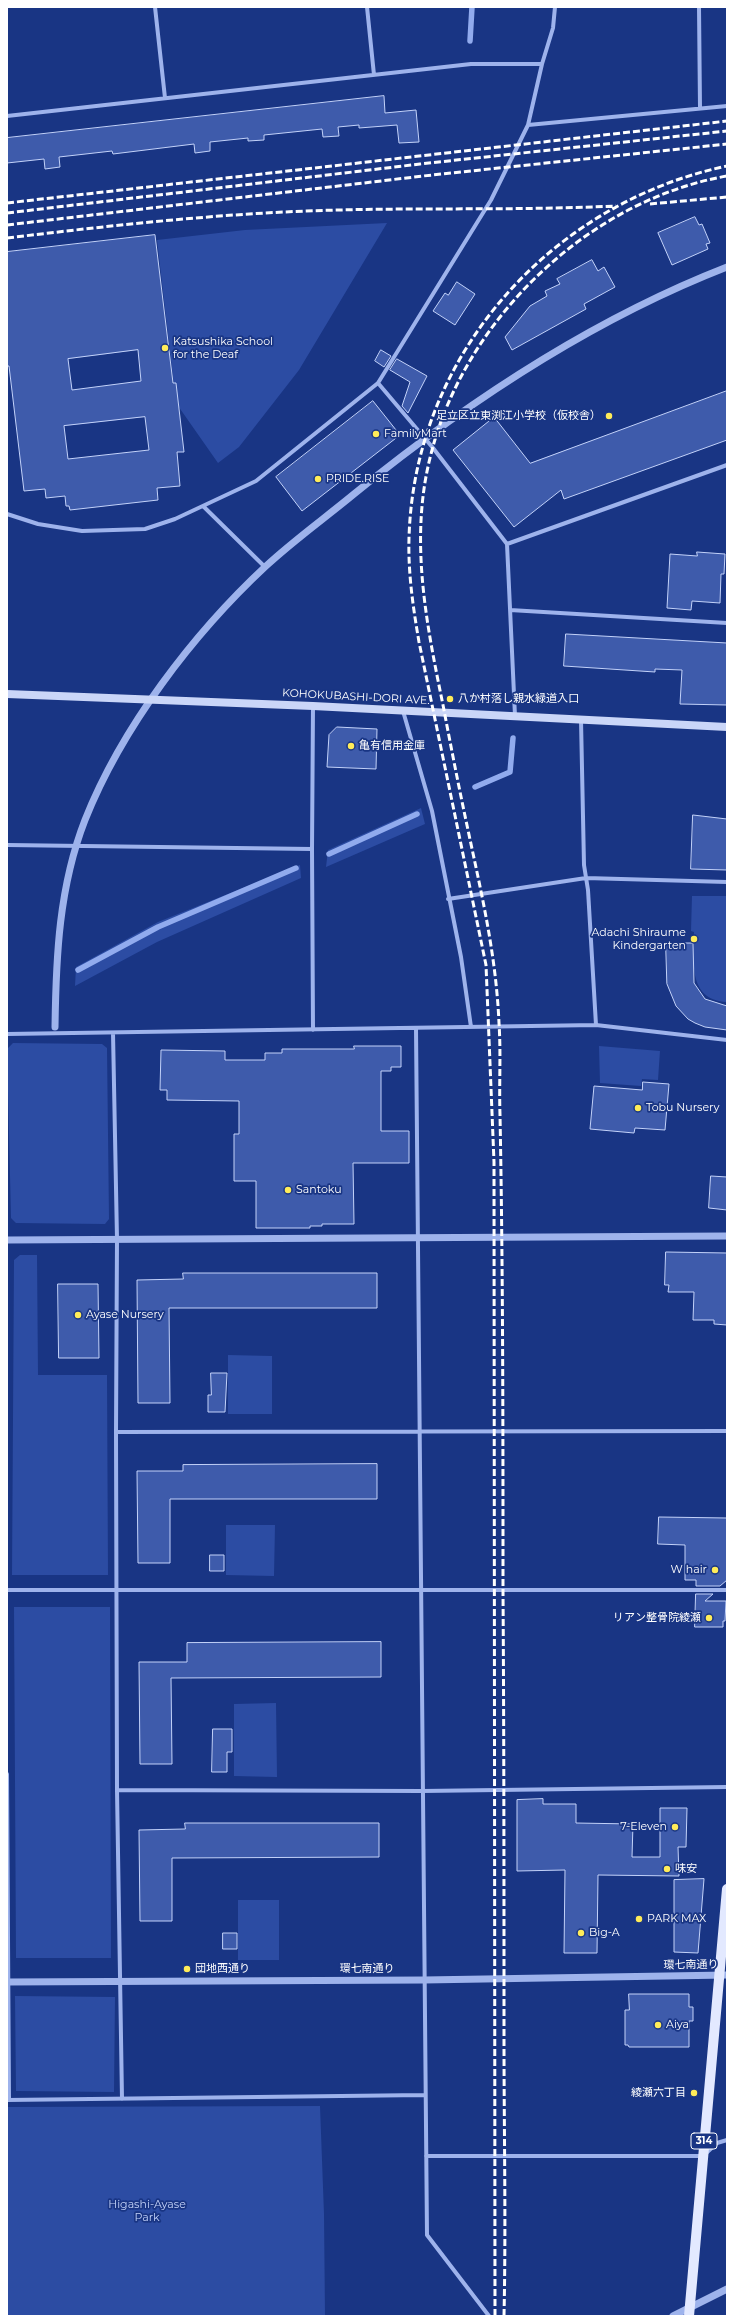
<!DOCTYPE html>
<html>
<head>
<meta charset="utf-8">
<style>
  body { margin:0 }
  #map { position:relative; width:734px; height:2323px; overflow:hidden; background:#193584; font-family:Montserrat,sans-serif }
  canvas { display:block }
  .frame { position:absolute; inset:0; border:8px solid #fff; pointer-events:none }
</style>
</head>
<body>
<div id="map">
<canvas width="734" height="2323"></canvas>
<div class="frame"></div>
</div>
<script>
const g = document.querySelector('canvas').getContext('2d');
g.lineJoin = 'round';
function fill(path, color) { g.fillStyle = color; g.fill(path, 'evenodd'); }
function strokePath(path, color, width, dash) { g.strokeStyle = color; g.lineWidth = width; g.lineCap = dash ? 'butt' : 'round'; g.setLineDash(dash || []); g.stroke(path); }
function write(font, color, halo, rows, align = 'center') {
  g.font = font + ' Montserrat,"Noto Sans JP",sans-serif'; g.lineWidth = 3.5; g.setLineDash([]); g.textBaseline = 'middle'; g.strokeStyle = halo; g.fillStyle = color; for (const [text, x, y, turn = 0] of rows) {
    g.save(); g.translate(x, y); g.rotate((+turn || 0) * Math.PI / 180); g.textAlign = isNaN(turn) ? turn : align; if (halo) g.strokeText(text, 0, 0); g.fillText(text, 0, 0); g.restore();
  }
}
fill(new Path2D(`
  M387 223 299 370 239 447 218 463 176 403 157 240 245 230Z
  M421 808 425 824 326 867 328 850Z
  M300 865 301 878 157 942 75 986 76 967 158 922Z
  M692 896H727V1002C687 1000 694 960 694 932L691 931Z
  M13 1043 102 1044 107 1048 109 1219 105 1224 16 1223 11 1218 7 1049Z
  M599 1046 660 1051 658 1080 642 1079 641 1086 600 1083Z
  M20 1255H37L38 1375H107L108 1575H12L14 1260Z
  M228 1355 272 1356V1414H228Z
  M226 1525H275L274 1576 226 1575Z
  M14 1607H110L111 1958H16Z
  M276 1703 277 1777 234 1776V1704Z
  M238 1900H279V1960H238Z
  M15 1996 115 1997 114 2092 16 2091Z
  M320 2106 324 2214 325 2316H7V2107Z`), '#2c4ca3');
strokePath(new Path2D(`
  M470 41 472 7
  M475 787 510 772 513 738
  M329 854 417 814
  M78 970 158 927 296 868`), '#91abee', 5.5);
const building = new Path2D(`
  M384 96 385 113 416 110 419 142 399 143 397 125 359 128V125L338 127 339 136 323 137 322 129 264 135V140L248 141V138L210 142V151L195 153 194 144 113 154 112 151 59 157 60 167 45 169 44 159 7 163V138Z
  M695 217 699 225 702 224 710 243 706 244 708 249 672 265 658 233Z
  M155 235 173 383H176L184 452H177L180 486 157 488 158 500 70 510 69 506H66L65 496 46 498 45 489 24 491 9 366H7V252ZM138 350 141 381 72 390 68 359ZM145 417 149 450 68 459 64 426Z
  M592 260 598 271 604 267 615 287 584 304 586 309 512 350 505 337 530 306 547 296 545 291 560 284 557 279Z
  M457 282 475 294 455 325 433 311 445 293 448 295Z
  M381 350 391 356 384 367 375 361Z
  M397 359 427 376 408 413 402 406 410 382 390 370Z
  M727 391V440L564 499 561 490 514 527 453 450 494 417 530 463Z
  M373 401 400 435 302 511 276 477Z
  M697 552 725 554 724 574H721L720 603 692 601 691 610 667 608 670 554 697 556Z
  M566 634 727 643V705L680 704 682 670 655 669V672L564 666Z
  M337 727 377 729 376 769 327 767 329 735Z
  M693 815 727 819V870L691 869Z
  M666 943H693L694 983 705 999 727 1006V1030L705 1027 695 1023 688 1019 676 1006 667 984Z
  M354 1046H401V1067H391V1071H381V1131H409V1163H353L354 1224H322V1226H310V1228H256V1181H234V1134H239V1101L167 1100V1090H160L161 1050 225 1051V1060H265V1053H282V1049H354Z
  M643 1082 669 1084 665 1130 635 1128 634 1133 590 1129 594 1086 642 1090Z
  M711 1176 727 1177V1210L709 1208Z
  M666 1252 727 1253V1325L714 1324V1320H693L694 1292H668L669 1285H665Z
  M183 1273H377V1308H169L170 1403H138L137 1280 183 1279Z
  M58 1284H98L99 1358H59Z
  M211 1373H227L225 1412H208V1395H211Z
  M377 1464V1499H170V1563H138L137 1471H183V1465Z
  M659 1517 727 1518V1580L720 1586H696V1580H685V1545L658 1544Z
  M210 1555H224V1571H210Z
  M696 1594H713L705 1601H726L725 1621H723V1627H695Z
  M381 1642V1677L171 1678 172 1764H140L139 1662H187V1643Z
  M213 1729H232V1752H227V1772H212Z
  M543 1799V1804H576V1823L633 1824 632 1857H660V1808H687L686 1847H678L679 1876 598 1875 597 1953H564L565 1870 517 1871V1800Z
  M185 1823H379V1857L172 1858V1921H140L139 1830 185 1829Z
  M704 1879 698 1953 674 1952V1880Z
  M223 1933H237V1949H223Z
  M629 1994H689V2007H693V2021H689V2047H629L628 2045H625V2010H629Z`);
fill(building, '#3e5bab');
strokePath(building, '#c3d2f9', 1);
strokePath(new Path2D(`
  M155 7 165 98
  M367 7 374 75
  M699 7 700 108
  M7 116 471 64H542
  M528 125 727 106
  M378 383 433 448 507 544 515 716
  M204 507 265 567
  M7 514 38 524 82 531 145 529 175 519 256 481 378 383 491 200 528 125 542 64 553 28 555 7
  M507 544 727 465
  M510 610 727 623
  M313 706 312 849 313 1030
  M403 711 432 811 461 957 471 1027
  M581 720 584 865 588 890 596 1025
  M7 845 312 849
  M448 899 586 878 727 882
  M416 1028 427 2235 489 2316
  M113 1033 117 1239 116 1432 117 1790 122 2099
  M7 1034 596 1025 727 1040
  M116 1432 727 1431
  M7 1590H727
  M7 1774 9 2100
  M117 1790 422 1791 727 1787
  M7 2100 424 2095
  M426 2156H703L717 2143 727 2140`), '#9eb3ec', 4);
strokePath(new Path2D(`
  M55 1027C56 956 59 887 85 820 122 727 193 634 266 566 294 540 325 518 354 494 467 402 591 320 727 267
  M7 1240 727 1236
  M7 1982 424 1980 727 1975
  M673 2316 727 2289`), '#9eb3ec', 7);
strokePath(new Path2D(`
  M7 694 313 706 727 727`), '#cad6f8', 8);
strokePath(new Path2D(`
  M689 2316 727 1889`), '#e3e9ff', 10);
strokePath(new Path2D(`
  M7 203 727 121
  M650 204 727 197
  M7 213 420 164 727 131
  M7 225 423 176 727 144
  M7 238C107 226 206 215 306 211 409 207 513 211 616 206
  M495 2316 494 1162 486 965 419 642C413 607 408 573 409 538 414 355 551 203 727 166
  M504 2316C506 2224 504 2131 504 2039 504 1889 504 1739 503 1589 503 1431 503 1273 500 1115 499 1084 501 1054 499 1023 496 955 482 896 468 830 459 788 451 747 443 705 426 622 409 538 431 454 465 319 589 200 727 176`), '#fff', 3, [7, 3]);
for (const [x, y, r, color] of [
  [165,348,4,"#ffec59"],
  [609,416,4,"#ffec59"],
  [376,434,4,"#ffec59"],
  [318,479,4,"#ffec59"],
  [450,699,4,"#ffec59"],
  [351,746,4,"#ffec59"],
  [694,939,4,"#ffec59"],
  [638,1108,4,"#ffec59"],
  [288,1190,4,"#ffec59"],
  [78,1315,4,"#ffec59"],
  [715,1570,4,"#ffec59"],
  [709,1618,4,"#ffec59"],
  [675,1827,4,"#ffec59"],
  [667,1869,4,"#ffec59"],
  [639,1919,4,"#ffec59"],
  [581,1933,4,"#ffec59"],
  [187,1969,4,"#ffec59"],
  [658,2025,4,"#ffec59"],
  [694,2093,4,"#ffec59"]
]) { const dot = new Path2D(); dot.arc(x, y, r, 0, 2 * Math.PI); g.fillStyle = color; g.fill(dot); strokePath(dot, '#193584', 1.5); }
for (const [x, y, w] of [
  [704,2141,26]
]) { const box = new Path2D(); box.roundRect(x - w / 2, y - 8, w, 16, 3); g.fillStyle = '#193584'; g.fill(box); strokePath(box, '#fff', 1); }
write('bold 10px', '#fff', null, [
  ["314",704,2141]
]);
write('11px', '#fff', '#193584', [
  ["Katsushika School",173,342],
  ["for the Deaf",173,355],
  ["足立区立東渕江小学校（仮校舎）",601,416,"right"],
  ["FamilyMart",384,434],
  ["PRIDE.RISE",326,479],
  ["八か村落し親水緑道入口",458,699],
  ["亀有信用金庫",359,746],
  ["Adachi Shiraume",686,933,"right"],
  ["Kindergarten",686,946,"right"],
  ["Tobu Nursery",646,1108],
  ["Santoku",296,1190],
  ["Ayase Nursery",86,1315],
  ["W hair",707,1570,"right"],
  ["リアン整骨院綾瀬",701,1618,"right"],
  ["7-Eleven",667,1827,"right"],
  ["味安",675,1869],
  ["PARK MAX",647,1919],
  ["Big-A",589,1933],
  ["団地西通り",195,1969],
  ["Aiya",666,2025],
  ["綾瀬六丁目",686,2093,"right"]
], 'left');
write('11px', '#fff', '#193584', [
  ["KOHOKUBASHI-DORI AVE.",356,697,3],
  ["環七南通り",691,1965,-1],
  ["環七南通り",367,1969]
]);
write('11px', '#c3d2f9', '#193584', [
  ["Higashi-Ayase",147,2205],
  ["Park",147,2218]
]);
</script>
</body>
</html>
